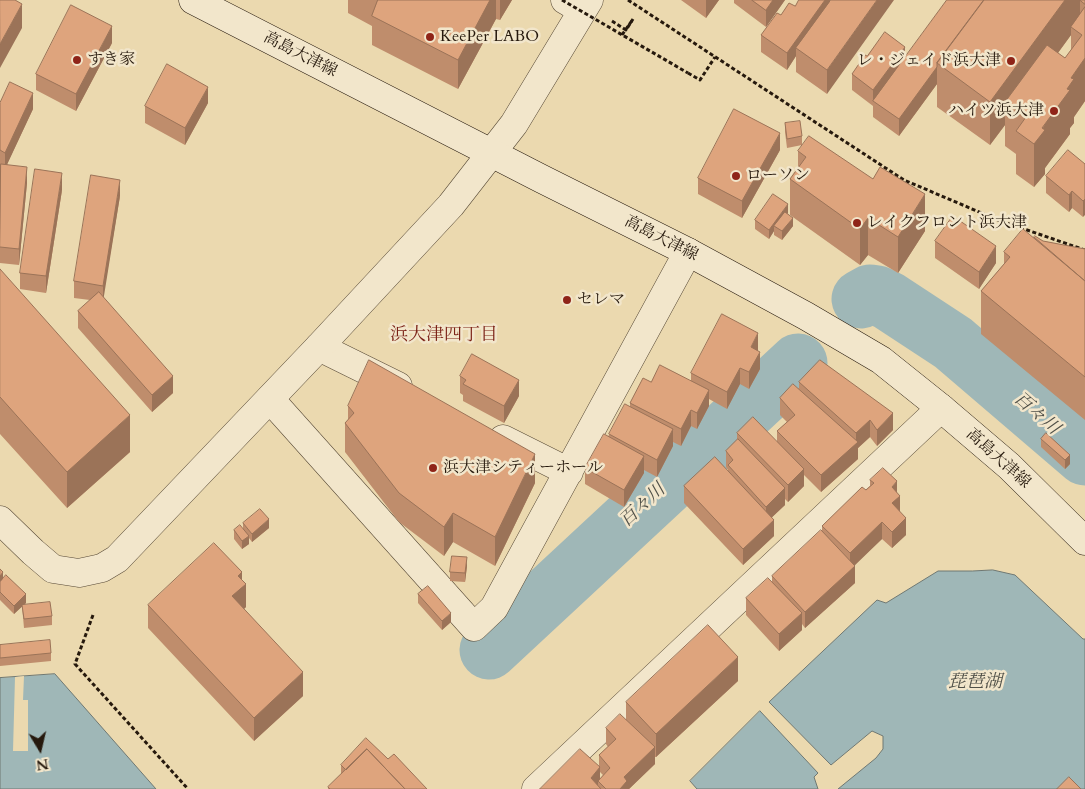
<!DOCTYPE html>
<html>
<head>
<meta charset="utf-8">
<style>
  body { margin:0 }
  #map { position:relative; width:1085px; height:789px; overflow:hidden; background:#ebd9af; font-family:Cardo,serif }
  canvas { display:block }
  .north { position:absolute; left:15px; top:724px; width:50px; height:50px; -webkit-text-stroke:4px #f2e6cb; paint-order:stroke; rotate:171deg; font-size:14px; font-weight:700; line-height:20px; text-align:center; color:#26190d }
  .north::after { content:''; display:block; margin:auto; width:18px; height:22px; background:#26190d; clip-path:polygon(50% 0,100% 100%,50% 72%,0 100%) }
</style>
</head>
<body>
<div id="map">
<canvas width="1085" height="789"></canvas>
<div class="north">N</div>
</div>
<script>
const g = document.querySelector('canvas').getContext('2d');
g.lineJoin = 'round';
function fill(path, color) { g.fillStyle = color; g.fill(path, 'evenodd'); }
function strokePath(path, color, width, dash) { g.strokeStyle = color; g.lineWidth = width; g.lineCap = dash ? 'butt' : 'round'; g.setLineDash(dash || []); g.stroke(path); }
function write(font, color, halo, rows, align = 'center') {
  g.font = font + ' Cardo,"Noto Serif JP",serif'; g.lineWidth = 5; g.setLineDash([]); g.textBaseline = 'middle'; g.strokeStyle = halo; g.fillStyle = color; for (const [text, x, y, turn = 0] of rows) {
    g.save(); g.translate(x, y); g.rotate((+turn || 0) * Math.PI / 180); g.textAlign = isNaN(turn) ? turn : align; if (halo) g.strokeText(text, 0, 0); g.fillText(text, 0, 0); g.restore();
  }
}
const water = new Path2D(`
  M993 570 1015 575 1083 639H1085V789H838L876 758 883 749V736L872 731 831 765 769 702 877 600 886 603 938 571H972Z
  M55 674 156 789H0V678Z
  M760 711 818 773 814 777 818 789H697L690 781Z`);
fill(water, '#9fb7b7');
strokePath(water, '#6f7873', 1);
fill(new Path2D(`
  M24 676 23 700H28V751H13L15 677Z`), '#ebd9af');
strokePath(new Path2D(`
  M861 299 870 294 877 295 889 301 953 343 1085 456
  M489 650 798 363`), '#9fb7b7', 59);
const minor = new Path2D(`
  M565 0 582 10
  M319 347 398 386
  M270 399 474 627 494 608 688 252
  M503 439 569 472
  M536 789 941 408`);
const tertiary = new Path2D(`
  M0 520 33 552 53 569 79 573 102 568 117 559 319 347 451 205 514 124 589 0`);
const secondary = new Path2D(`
  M193 0 542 179 688 252 806 316 881 360 941 408 1009 466 1085 541`);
strokePath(minor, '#574936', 29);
strokePath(tertiary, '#574936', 29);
strokePath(secondary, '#26190d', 29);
strokePath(new Path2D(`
  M628 0 904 180 998 220 1085 250
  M612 21 626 30 633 19
  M688 73 700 80 715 57
  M93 615 75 664 188 789`), '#26190d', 3, [4, 2.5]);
strokePath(minor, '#f2e6cb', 28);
strokePath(tertiary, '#f2e6cb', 28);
strokePath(secondary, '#f2e6cb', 28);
strokePath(new Path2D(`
  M562 0 688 73
  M622 35 633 19`), '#26190d', 3, [4, 2.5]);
fill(new Path2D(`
  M348 0H512L500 20 496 19 458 89 372 45V26L348 13Z
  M681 0H719L706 18Z
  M734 0H785L766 27 734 3Z
  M830 0V2L827 94 796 72V56L787 70 761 52V35L781 15 795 6Z
  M947 0H1085V101L1074 117V123L1070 128V134L1045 168V174L1034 187 1016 174V154L1005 146V125L990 145 937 107V84L899 136 873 117V106L852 90V74L867 56 905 58ZM1071 35V50L1065 58 1058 53Z
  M112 43 76 111 36 90V74Z
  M0 103 33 109 7 164 27 183 19 265 0 263Z
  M208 103 185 145 145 123V106Z
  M785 123 802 136V145L787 148 785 132Z
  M780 150 742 218 698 194V178Z
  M798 151 925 231 898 273 868 255 860 265 790 215V179L798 168Z
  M1085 164 1083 217 1072 208 1069 212 1046 193V176Z
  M62 190 46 293 20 289V273Z
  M120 196 103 297 173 393 152 412 78 328V311L90 300 74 298V281Z
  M787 213 793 226 782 240 774 235V231L769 239 755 229V220L788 213Z
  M1034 237 1043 241 1085 249V420L981 334V291L1004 264V252Z
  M935 241 996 263 979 289 935 258Z
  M0 269 130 452 67 508 0 434Z
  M758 350V351L760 369 749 389 740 384 727 409 709 399V406L697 429 691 426 681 446 673 442V446L657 477 644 470V473L624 507 585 484V468L630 406V403L651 382 691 381V373Z
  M460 376 519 396 504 423 463 401V395L460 393Z
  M799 382 893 430 877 446 870 437 858 448V459L821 492 804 475V486L788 502 785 499V505L772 517 774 536 743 565 684 503V486L728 470 726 467V451L737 440V433L777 442V431L787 422 780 415V398L799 388Z
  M348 406 535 483 495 566 453 542 444 556 399 522 345 452V423L348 420Z
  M1041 439 1070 464 1065 469 1041 447Z
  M870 480 897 493 900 512 906 535 892 548 882 539 854 565 855 583 805 628 802 624V630L779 651 746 615V598L772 582V576L822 531V526L870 486Z
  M243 523 269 528 252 542 249 538V544L242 549 234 539V530L243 529Z
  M467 566 465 582 450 581V572Z
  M0 569 3 578 26 603 23 605 52 616V625L24 628 22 606 14 614 0 600Z
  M242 580 246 607 244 609 303 696 254 741 148 628V605Z
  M418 594 451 622 442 630 418 603Z
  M0 645 51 653V661L0 666Z
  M738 681 656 757H655V764L629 789H540L599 767V755L608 747 606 744V728L626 719V702ZM600 772 603 775 600 779Z
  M388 759 427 789H328V787L341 774V765Z`), '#bf8d6c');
fill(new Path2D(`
  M490 0H496V19L458 89V60Z
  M500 0H512L500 20Z
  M706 0H719L706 18Z
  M773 0H785L766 27V10Z
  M825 0H830V11L796 48V56L787 70V53Z
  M877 0H894L827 94V70Z
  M1065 0H1085H1080V22L1071 27V35L1016 110 1005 102V125L990 145V102Z
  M22 4V28L0 68V44Z
  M112 26V43L76 111V94Z
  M905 47V63L873 101V90Z
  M1085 58V101L1074 117V123L1070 128V134L1045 168V174L1034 187V144L1071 78Z
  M937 67V84L899 136V119Z
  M208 87V103L185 145V128Z
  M33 93V109L5 169V153Z
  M780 133V150L742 218V201Z
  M27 167V183L19 265V249Z
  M62 173V190L46 293V276Z
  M120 180V196L103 302V286Z
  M1072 191V208L1069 212V195Z
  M925 194V231L898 273V237Z
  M1085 199V215L1083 217V201Z
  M788 204V213L777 228 774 226V231L769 239V230Z
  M793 218V226L782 240V231Z
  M868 218V255L860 265V229Z
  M996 246V263L979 289V272Z
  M758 333V350L751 364V347Z
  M760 352V369L749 389V372Z
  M740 368V384L727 409V392Z
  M173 376V393L152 412V395Z
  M519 380V396L504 423V406Z
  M709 390V406L697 429V413Z
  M691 410V426L681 446V429Z
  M893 413V430L877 446V430Z
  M130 415V452L67 508V472Z
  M870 420V437L858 448V459L821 492V475L856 443V433Z
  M673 429V446L657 477V460Z
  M535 454V483L495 566V537Z
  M1070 455V464L1065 469V460Z
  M644 456V473L624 507V490Z
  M804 469V486L788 502V485Z
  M897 481V498L900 496V512L892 520V487Z
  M785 488V505L766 523V507Z
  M453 513V542L444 556V527Z
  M906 518V535L892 548V532Z
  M269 519V528L252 542V534Z
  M774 520V536L743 565V549Z
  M882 522V539L850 570V553Z
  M249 536V544L242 549V541Z
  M467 557V566L465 582V573Z
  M855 566V583L805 628V612Z
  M3 572V581L0 584V576Z
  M242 572V587L246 584V607L232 620V596L238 576Z
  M26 594V603L14 614V606Z
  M451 613V622L442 630V621Z
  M802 613V630L779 651V634Z
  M738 657V681L656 757V734Z
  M303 672V696L254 741V718Z
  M655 747V764L629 789H620L624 777Z
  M600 767V783L598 781V787L591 778Z`), '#9b7358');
const building = new Path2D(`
  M0 0H15L22 4 0 44Z
  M378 0H490L458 60 372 16Z
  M752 0H773L766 10Z
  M799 0H825L787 53 761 35 777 13 781 15 789 3 795 6Z
  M831 0H877L827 70 796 48Z
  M947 0H984L937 63V67L899 119 873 101Z
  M984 0H1065L990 102 937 63Z
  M1080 0H1085V4Z
  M71 5 112 26 76 94 36 74Z
  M1085 7V58L1071 78 1074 79 1067 89 1070 90 1042 128 1045 130 1034 144 1016 131 1026 117 1005 102 1047 45 1065 58 1082 35 1071 27Z
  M885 32 905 47 873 90 852 74 865 55 867 56Z
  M167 64 208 87 185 128 145 106Z
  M10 82 33 93 5 153 0 150V103Z
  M734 109 780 133 742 201 698 178Z
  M800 121 802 136 787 139 785 123Z
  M809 136 873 179 880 167 925 194 898 237 868 218 860 229 790 179 806 157 798 151Z
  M1068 150 1085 164V199L1083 201 1072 191 1069 195 1046 176Z
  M1 164 27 167 19 249 0 247Z
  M35 169 62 173 46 276 20 273Z
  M91 175 120 180 103 286 74 281Z
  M773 194 788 204 769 230 755 220Z
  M785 212 793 218 782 231 774 226Z
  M953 216 996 246 979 272 935 241Z
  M1023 229 1085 281V377L981 291 1010 257 1004 252Z
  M1035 236 1043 241 1085 249V281L1034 237Z
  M0 269 130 415 67 472 0 397Z
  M99 292 173 376 152 395 78 311Z
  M722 314 758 333 751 347 760 352 749 372 740 368 727 392 691 373Z
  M472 354 519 380 504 406 463 384 466 380 460 376Z
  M369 360 535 454 495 537 453 513 444 527 399 493 345 423 354 413 348 406Z
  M820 360 893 413 877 430 870 420 856 433 799 382Z
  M660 365 709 390 697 413 691 410 681 429 630 403 643 378 651 382Z
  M793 384 858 442 821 475 777 431 795 415 780 398Z
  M625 404 673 429 657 460 609 434Z
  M753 417 804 469 788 485 737 433Z
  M1046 433 1070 455 1065 460 1041 439Z
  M604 434 644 456 624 490 585 468Z
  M738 439 785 488 766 507 728 465 733 460 726 451Z
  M715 457 774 520 743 549 684 486Z
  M883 468 897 481 892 487 900 496 892 503 906 518 892 532 882 522 850 553 822 526 862 487 866 490 874 483 870 480Z
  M260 509 269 519 252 534 243 523Z
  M240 525 249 536 242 541 234 530Z
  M821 530 855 566 805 612 772 576Z
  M214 543 242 572 238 576 246 584 232 596 303 672 254 718 148 605Z
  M452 556 467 557 465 573 450 572Z
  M0 569 3 572 0 576Z
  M6 575 26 594 14 606 0 592V582Z
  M768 578 802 613 779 634 746 598Z
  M428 586 451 613 442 621 418 594Z
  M50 602 52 616 24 619 22 605Z
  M708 625 738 657 656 734 626 702Z
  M50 640 51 653 0 658V645Z
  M620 714 655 747 624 777 627 781 620 789H606L598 781 610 768 599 755 616 739 606 728Z
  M366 738 388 759 394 754 427 789H405L367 749 346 770 341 765Z
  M367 749 405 789H330L328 787Z
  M580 749 600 767 591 778 601 789H540Z
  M1069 777 1081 789H1057Z`);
fill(building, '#dea47d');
strokePath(building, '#9b7358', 1);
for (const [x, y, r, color] of [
  [430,37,5,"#8f2418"],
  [77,60,5,"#8f2418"],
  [1011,61,5,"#8f2418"],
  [1054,111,5,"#8f2418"],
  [736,176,5,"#8f2418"],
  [857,223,5,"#8f2418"],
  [567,300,5,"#8f2418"],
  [433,468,5,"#8f2418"]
]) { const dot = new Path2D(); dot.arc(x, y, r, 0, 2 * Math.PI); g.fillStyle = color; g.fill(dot); strokePath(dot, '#f2e6cb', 2); }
write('16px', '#26190d', '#f2e6cb', [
  ["KeePer LABO",440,37],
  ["すき家",87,60],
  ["レ・ジェイド浜大津",1001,61,"right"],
  ["ハイツ浜大津",1044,111,"right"],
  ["ローソン",746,176],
  ["レイクフロント浜大津",867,223],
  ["セレマ",577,300],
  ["浜大津シティーホール",443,468]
], 'left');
write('16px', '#26190d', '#f2e6cb', [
  ["高島大津線",300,55,27],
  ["高島大津線",661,239,27],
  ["高島大津線",998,459,42]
]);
write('18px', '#7a1f14', '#f2e6cb', [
  ["浜大津四丁目",444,336]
]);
write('italic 18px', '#505048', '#f2e6cb', [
  ["百々川",1036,414,41],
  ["百々川",643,506,-43],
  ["琵琶湖",975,683]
]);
</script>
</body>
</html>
